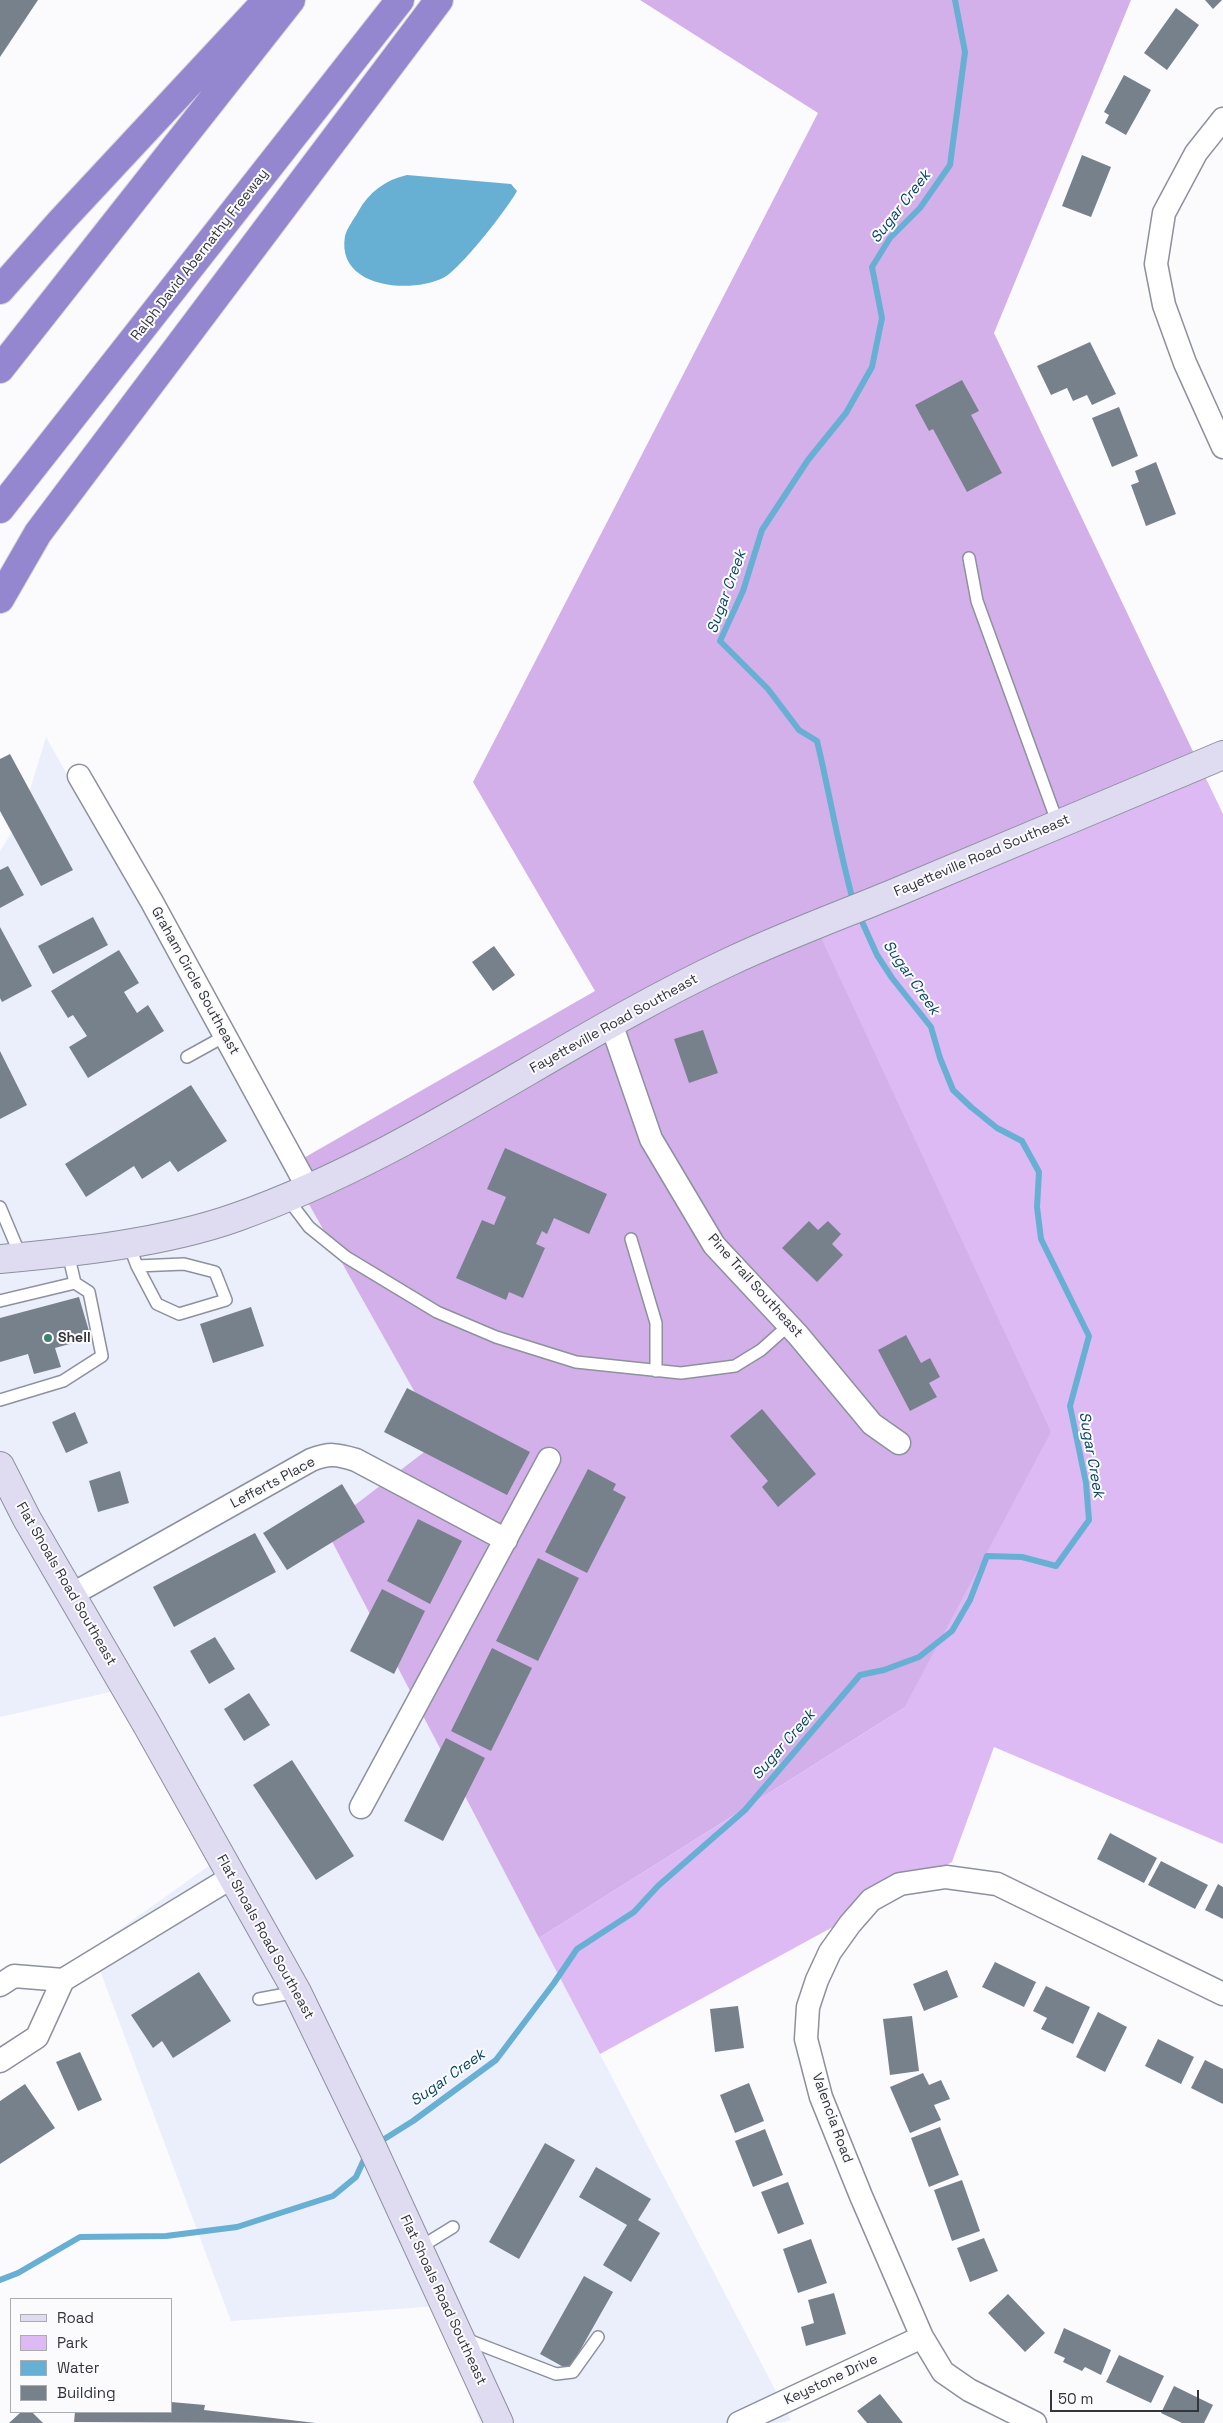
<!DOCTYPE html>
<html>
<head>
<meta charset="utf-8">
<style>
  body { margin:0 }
  #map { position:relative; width:1223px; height:2423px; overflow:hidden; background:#fbfbfe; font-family:"Space Grotesk",sans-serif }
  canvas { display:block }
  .legend { position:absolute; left:10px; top:2298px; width:162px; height:115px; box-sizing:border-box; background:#fbfbfe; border:1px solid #abacb0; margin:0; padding:6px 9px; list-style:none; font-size:15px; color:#33353b }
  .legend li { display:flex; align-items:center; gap:10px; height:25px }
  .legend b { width:25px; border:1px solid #abacb0 }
  .scale { position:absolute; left:1050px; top:2390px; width:149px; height:22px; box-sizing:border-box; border:2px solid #33353b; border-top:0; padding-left:6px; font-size:15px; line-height:18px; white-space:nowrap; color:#33353b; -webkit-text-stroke:4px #fbfbfe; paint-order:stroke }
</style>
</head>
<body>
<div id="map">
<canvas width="1223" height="2423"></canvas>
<ul class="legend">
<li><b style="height:6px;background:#dfdbf1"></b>Road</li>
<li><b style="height:14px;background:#ddbaf4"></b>Park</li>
<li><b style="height:14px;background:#68afd4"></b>Water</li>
<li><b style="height:14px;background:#77818c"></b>Building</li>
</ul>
<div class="scale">50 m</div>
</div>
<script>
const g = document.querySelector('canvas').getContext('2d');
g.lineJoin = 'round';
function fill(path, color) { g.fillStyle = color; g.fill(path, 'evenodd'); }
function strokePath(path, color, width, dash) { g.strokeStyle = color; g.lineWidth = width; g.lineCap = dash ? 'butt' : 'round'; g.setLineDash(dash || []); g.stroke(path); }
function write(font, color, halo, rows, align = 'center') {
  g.font = font + ' "Space Grotesk",sans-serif'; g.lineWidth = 4; g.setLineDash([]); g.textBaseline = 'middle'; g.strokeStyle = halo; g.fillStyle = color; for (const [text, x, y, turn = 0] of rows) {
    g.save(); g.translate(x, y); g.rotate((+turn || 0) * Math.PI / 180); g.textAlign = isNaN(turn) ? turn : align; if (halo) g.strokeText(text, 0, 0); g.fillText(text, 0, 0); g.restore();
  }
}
fill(new Path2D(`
  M46 737 441 1439 325 1528 791 2420 780 2423H480L439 2306 231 2321 92 1949 224 1855 115 1691 0 1717V851L22 816Z`), '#ebeffc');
fill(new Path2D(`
  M1199 764 1223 814V1844L994 1747 952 1862 600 2054 539 1938 904 1708 810 914Z`), '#ddbaf4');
fill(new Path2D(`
  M640 0H1131L994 333 1199 764 810 914 1051 1432 904 1708 539 1938 325 1528 441 1439 288 1167 595 991 473 782 818 113Z`), '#d4b0eb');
fill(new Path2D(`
  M407 175 511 184 517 191C508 208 459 271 443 278 410 294 336 288 345 236 347 228 354 219 358 212 369 192 385 180 407 175Z`), '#68afd4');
strokePath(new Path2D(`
  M854 904C839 851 830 795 817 741L799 730 768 689 720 641 743 591 762 530 808 460 846 413 872 367 882 318 872 267 890 238 920 208 950 165 965 52 955 0
  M378 2143 413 2121 496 2060 554 1983 577 1949 634 1912 658 1886 745 1810 860 1675 884 1670 919 1657 952 1631 970 1600 987 1556 1022 1557 1056 1566 1089 1520 1086 1483 1070 1406 1089 1336 1041 1239 1037 1207 1039 1172 1022 1141 997 1128 971 1107 953 1090 940 1058 931 1027 892 978 877 955 859 915
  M0 2280 18 2273 80 2237 166 2236 237 2227 333 2196 356 2177 367 2153`), '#68afd4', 6);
fill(new Path2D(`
  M0 0H38L0 57Z
  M1205 0H1222L1213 9Z
  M1176 8 1199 25 1167 70 1144 53Z
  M1124 75 1151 90 1126 135 1105 123 1109 115 1104 112Z
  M1082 155 1111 167 1091 217 1062 206Z
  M1090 342 1116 394 1092 405 1087 395 1073 401 1067 388 1051 395 1037 366Z
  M962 380 979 411 971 415 1002 473 967 492 933 429 929 431 915 405Z
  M1119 407 1138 456 1112 467 1092 418Z
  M1156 462 1176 514 1146 526 1131 485 1139 482 1135 471Z
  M10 754 73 870 41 886 0 811V759Z
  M8 866 24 895 0 908V870Z
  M93 917 108 945 53 974 38 946Z
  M0 927 32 986 2 1002 0 998Z
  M494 946 515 975 493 991 472 962Z
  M119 950 139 983 124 992 137 1013 148 1005 164 1031 88 1078 69 1047 87 1036 73 1015 68 1018 51 991Z
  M703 1030 718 1073 689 1083 674 1039Z
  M0 1051 27 1105 0 1119Z
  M191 1085 227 1141 178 1172 170 1161 142 1179 134 1166 86 1197 65 1164Z
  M505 1148 607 1194 589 1234 554 1218 547 1234 542 1231 536 1244 545 1248 523 1298 509 1292 506 1300 456 1278 482 1220 494 1225 506 1197 487 1189Z
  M809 1221 818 1230 828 1221 841 1234 832 1244 843 1255 817 1282 782 1248Z
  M79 1297 91 1338 55 1348 61 1367 34 1374 28 1354 0 1362V1318Z
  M251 1307 264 1346 213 1363 200 1324Z
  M906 1335 921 1363 930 1358 940 1377 929 1383 937 1397 910 1411 878 1350Z
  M407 1388 530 1452 507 1495 384 1432Z
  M762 1409 816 1474 778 1507 762 1487 768 1481 730 1436Z
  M75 1412 88 1443 66 1453 52 1422Z
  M588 1469 616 1484 613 1490 626 1497 587 1573 545 1552Z
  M120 1471 129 1503 98 1512 89 1481Z
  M342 1484 365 1522 287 1570 263 1533Z
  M418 1519 462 1541 430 1604 387 1581Z
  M255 1533 276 1572 174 1627 153 1587Z
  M538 1558 579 1578 538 1661 496 1641Z
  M382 1589 425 1611 394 1674 350 1651Z
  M215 1637 235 1669 209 1684 190 1651Z
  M492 1648 532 1668 491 1751 451 1731Z
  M249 1693 270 1725 244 1741 224 1709Z
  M446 1738 485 1758 443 1841 404 1821Z
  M292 1760 354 1856 316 1880 253 1785Z
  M1110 1833 1157 1858 1144 1883 1097 1859Z
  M1161 1861 1208 1885 1195 1909 1148 1885Z
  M1218 1884 1223 1887V1919L1205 1910Z
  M995 1962 1036 1982 1024 2007 982 1987Z
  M947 1970 958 1997 924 2011 913 1984Z
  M199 1972 231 2021 173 2058 162 2041 153 2048 131 2015Z
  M1046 1986 1090 2007 1073 2044 1041 2029 1047 2018 1033 2011Z
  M738 2006 744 2048 715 2052 710 2009Z
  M1098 2012 1127 2027 1105 2072 1076 2057Z
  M912 2016 919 2071 890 2075 883 2019Z
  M1158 2039 1194 2057 1181 2084 1145 2066Z
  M80 2052 102 2100 78 2111 56 2062Z
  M1205 2060 1223 2069V2104L1191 2088Z
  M923 2073 929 2085 941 2080 950 2099 934 2105 941 2120 910 2133 890 2087Z
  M749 2083 764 2121 735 2133 720 2095Z
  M25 2084 55 2128 0 2164V2101Z
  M940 2127 959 2175 929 2187 911 2138Z
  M765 2129 783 2175 753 2187 735 2141Z
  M545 2143 575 2160 519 2259 489 2242Z
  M596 2167 651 2199 638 2220 660 2233 631 2282 603 2265 627 2225 579 2197Z
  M962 2180 980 2231 952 2241 934 2190Z
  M788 2182 804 2224 778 2234 761 2192Z
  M984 2238 998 2271 970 2282 957 2248Z
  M811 2239 827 2283 798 2293 783 2249Z
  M584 2276 613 2292 569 2370 540 2354Z
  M834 2293 846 2334 806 2346 801 2327 814 2323 808 2300Z
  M1008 2294 1045 2333 1025 2352 988 2313Z
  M1064 2328 1111 2350 1101 2375 1085 2367 1082 2371 1063 2362 1065 2358 1054 2353Z
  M1119 2355 1164 2376 1151 2403 1106 2382Z
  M1174 2386 1213 2405 1204 2423H1182L1161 2413Z
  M880 2394 903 2423H867L857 2411Z
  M171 2402 205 2405 204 2410 316 2423 74 2422 75 2412H171Z
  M21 2412H32L43 2423H9Z`), '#77818c');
const lane = new Path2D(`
  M969 558 977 601 1058 824
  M187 1057 225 1036
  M287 1198 309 1227 346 1257 437 1312 496 1337 576 1362 681 1373 735 1366 761 1350 789 1325
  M0 1207 21 1257
  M631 1239 656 1323V1371
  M128 1242 137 1266 157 1304 179 1314 226 1300 215 1272 184 1264 137 1266
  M0 1301 75 1283
  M0 1400 63 1381 102 1356 89 1292 75 1283 68 1253
  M259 1999 297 1992
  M419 2248 453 2227
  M463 2338 556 2374 573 2372 598 2337`);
const street = new Path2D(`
  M1223 119 1196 153 1164 213 1156 264 1164 305 1185 363 1223 447
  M79 776 152 902 308 1188
  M611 1023 651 1139 714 1245 798 1335 872 1424 899 1443
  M71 1595 311 1460C329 1453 337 1454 356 1460L506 1540
  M361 1807 549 1459
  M0 1985 14 1976 63 1980 232 1877
  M0 2061 37 2037 63 1980
  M739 2423 922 2337
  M1035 2423 969 2390 943 2372 922 2337 861 2196 821 2097 806 2039 808 2007 817 1980 830 1952 850 1924 871 1900 900 1884 946 1877 997 1884 1223 1994`);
const secondary = new Path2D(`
  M0 1259C76 1252 164 1243 237 1217 412 1155 562 1040 729 962 782 937 836 917 890 895 1001 848 1112 802 1223 755
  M0 1466 27 1519 147 1725 297 1992 373 2149 499 2423`);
const highway = new Path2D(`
  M0 290 61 221 267 0
  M0 369 291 0
  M0 509 400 0
  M0 599 38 533 439 0`);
strokePath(lane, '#8d919e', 14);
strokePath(street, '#8d919e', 25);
strokePath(secondary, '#8d919e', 30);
strokePath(highway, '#d6d7d8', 30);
strokePath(lane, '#fff', 11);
strokePath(street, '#fff', 22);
strokePath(secondary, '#dfdbf1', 28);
strokePath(highway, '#9486cf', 28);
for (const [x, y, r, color] of [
  [48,1338,5,"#428170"]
]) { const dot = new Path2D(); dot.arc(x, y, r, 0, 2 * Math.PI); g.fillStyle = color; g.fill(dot); strokePath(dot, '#fbfbfe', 2); }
write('14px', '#33353b', '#fbfbfe', [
  ["Ralph David Abernathy Freeway",200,255,-52],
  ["Fayetteville Road Southeast",982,856,-23],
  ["Graham Circle Southeast",195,981,61],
  ["Fayetteville Road Southeast",614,1024,-29],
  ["Pine Trail Southeast",755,1286,48],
  ["Lefferts Place",273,1483,-28],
  ["Flat Shoals Road Southeast",66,1584,60],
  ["Flat Shoals Road Southeast",265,1937,61],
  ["Valencia Road",832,2118,70],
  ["Flat Shoals Road Southeast",443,2300,65],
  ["Keystone Drive",831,2380,-25]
]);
write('bold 14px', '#33353b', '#fbfbfe', [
  ["Shell",58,1338]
], 'left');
write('italic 15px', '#07455e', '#fbfbfe', [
  ["Sugar Creek",901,207,-52],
  ["Sugar Creek",727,592,-70],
  ["Sugar Creek",911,978,55],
  ["Sugar Creek",1091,1455,80],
  ["Sugar Creek",784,1745,-49],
  ["Sugar Creek",448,2078,-35]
]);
</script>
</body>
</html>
